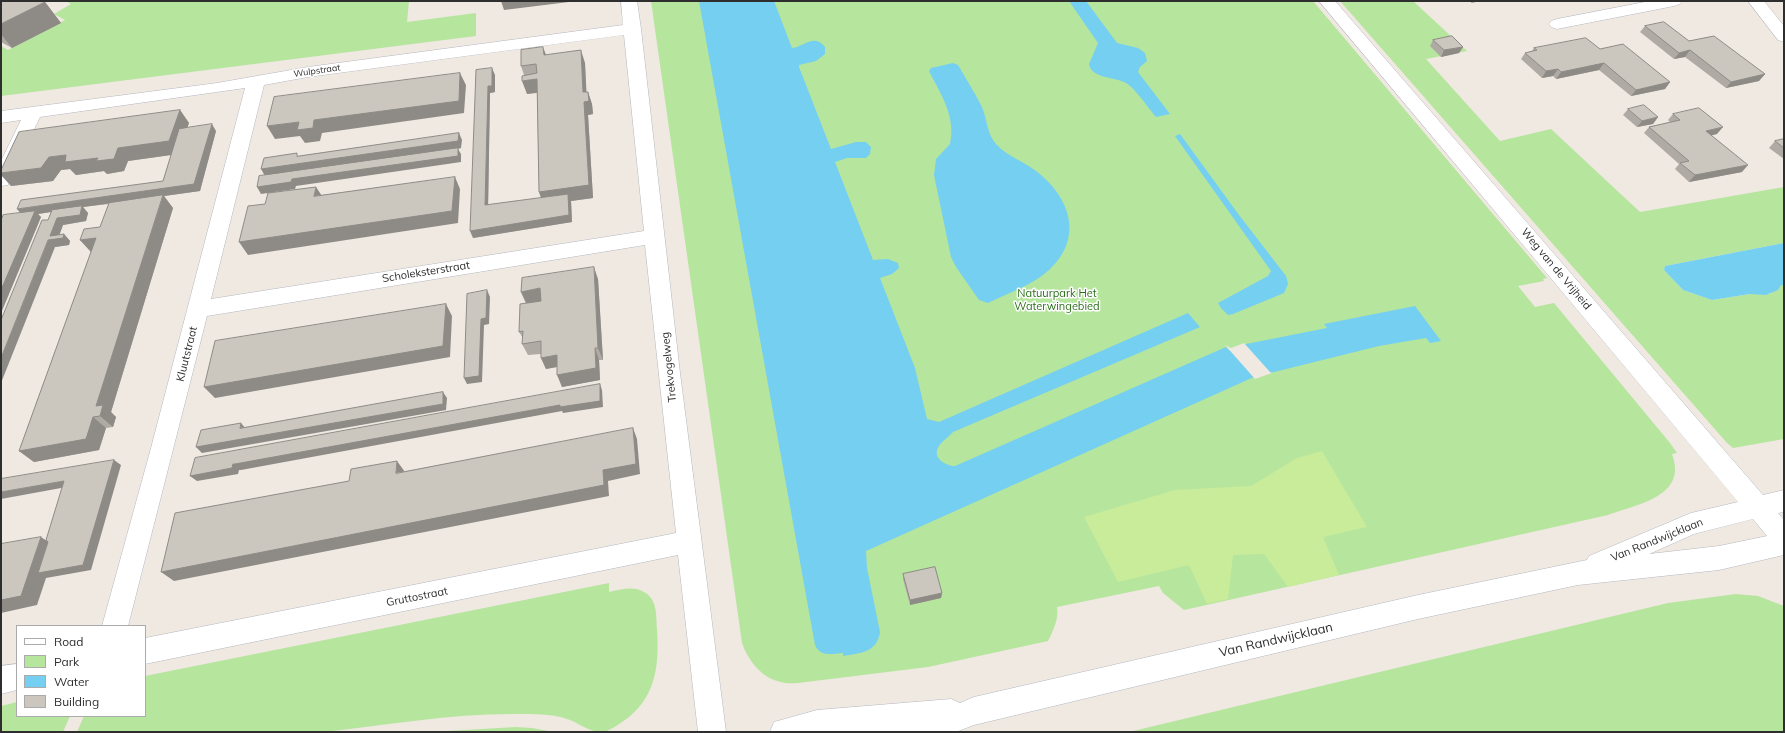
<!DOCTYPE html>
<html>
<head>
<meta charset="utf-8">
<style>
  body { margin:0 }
  #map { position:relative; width:1785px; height:733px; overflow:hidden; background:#efe9e1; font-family:Mulish,sans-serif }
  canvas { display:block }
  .frame { position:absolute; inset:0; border:2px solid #2e2e2e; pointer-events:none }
  .legend { position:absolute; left:16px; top:625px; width:130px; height:92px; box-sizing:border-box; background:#fff; border:1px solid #ababab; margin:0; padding:5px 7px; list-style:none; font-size:12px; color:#2e2e2e }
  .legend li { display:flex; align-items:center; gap:8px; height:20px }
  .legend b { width:20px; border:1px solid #ababab }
</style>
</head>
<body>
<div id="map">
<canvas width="1785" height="733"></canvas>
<div class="frame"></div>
<ul class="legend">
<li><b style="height:5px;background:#fff"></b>Road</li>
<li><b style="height:11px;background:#b6e59e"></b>Park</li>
<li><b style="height:11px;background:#75cff0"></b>Water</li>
<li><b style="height:11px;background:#cbc7bf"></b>Building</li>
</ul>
</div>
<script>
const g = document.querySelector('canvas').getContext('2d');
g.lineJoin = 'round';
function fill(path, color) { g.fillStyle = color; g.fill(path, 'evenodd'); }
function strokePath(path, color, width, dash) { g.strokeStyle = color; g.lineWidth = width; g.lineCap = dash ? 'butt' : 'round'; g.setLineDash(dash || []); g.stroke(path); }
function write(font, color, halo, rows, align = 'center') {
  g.font = font + ' Mulish,sans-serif'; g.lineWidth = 3; g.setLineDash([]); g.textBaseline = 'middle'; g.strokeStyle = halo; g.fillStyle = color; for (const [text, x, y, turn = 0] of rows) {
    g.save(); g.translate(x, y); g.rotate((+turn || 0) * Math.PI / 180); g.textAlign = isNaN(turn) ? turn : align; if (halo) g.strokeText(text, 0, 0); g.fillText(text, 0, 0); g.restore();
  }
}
fill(new Path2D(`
  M66 1H409L407 22 476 13V36L1 96V46L8 50 65 20 54 14 71 4Z
  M651 1H1313L1547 278 1543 279 1544 281 1518 286 1535 307 1554 303 1670 443 1677 453 1672 454C1688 497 1637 504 1608 515L1184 610 1163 593 1159 586 1057 607C1059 619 1053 631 1048 641L928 667 798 683C770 686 751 668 742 643Z
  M1340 1H1413L1467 51 1426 59 1500 141 1551 129 1640 212 1784 187V243L1665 266 1664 270 1683 290 1712 300 1750 294H1770L1780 285H1784V439L1733 448 1727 443Z
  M609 583V592C619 590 632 586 642 591 658 598 656 615 657 629 659 663 657 694 629 717 622 722 613 729 604 732 591 733 582 725 570 720 553 713 530 714 512 714 449 714 387 725 324 732 298 733 270 732 243 732 188 732 132 732 77 732L84 716H145V676Z
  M1736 594 1758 596 1784 606V732H1129L1668 603Z
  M17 702V716H70L63 732H1V706Z
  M516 727 532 728 554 732H430Z`), '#b6e59e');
fill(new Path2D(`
  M1322 451 1367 527 1323 537 1339 575 1288 587 1264 554 1233 555 1228 599 1207 604 1189 565 1118 582 1084 517 1175 490 1251 486 1297 458Z`), '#c9ec9a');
fill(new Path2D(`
  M699 1H774L792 48C805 47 813 33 825 47V54L816 61 799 65V67L831 149 856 142H866L871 147 870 154 866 158H847L835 162 873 260 888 259 898 263 899 268 892 274 880 278 915 368 927 419 939 422 1188 313 1200 327 953 432C949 437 942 441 939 446 931 458 946 466 955 466L1226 347 1230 351 1246 344 1327 328 1324 324 1415 306 1441 341 1430 343 1426 338 1379 346 1254 377 866 551 867 568 880 632C877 653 860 653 843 656V653C832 654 820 657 815 645Z
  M1069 1H1086L1117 43 1138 48 1145 53 1147 61 1140 67 1138 72 1170 114 1156 117C1148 108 1135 87 1124 82 1113 77 1091 78 1089 64L1098 43Z
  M953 63 958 65C966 79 975 93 982 107 987 119 987 134 996 144 1006 156 1028 163 1041 175 1076 205 1081 246 1043 275 1027 287 1006 294 988 303L979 300 956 267 951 257 934 175 936 159 950 144C956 116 941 95 929 71L931 68Z
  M1180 134 1239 215 1286 276 1288 284 1284 293 1233 314 1228 315 1221 308 1218 303 1268 276 1271 271 1175 136Z
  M1784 243V285H1781L1778 290 1766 295 1750 294 1712 300 1683 290 1664 270 1665 266Z`), '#75cff0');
fill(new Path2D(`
  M1244 343 1270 372 1272 373 1255 379 1225 345 1231 348Z`), '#efe9e1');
const minor = new Path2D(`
  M621 1H637L641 29 680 373 726 732H698L678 555 145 664V638L676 533 645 245 207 316 128 626H102L151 448 245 88 40 117 10 180 8 185 1 186V161L21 120 1 123V111L217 83 308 67 623 25ZM624 35 644 231 211 299 264 85 308 77Z
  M1319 1H1335L1763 495 1784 490V512L1778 513 1784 520V555L1719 570 1578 585 1418 619 974 725 956 732H770L774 722 817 710 951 699 960 703 974 697 1418 595 1587 560 1589 556 1691 513 1738 502ZM1753 519 1767 536 1719 546 1649 554 1694 534Z
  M1650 1H1682L1680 4 1674 6 1557 29 1551 27 1549 24 1551 21 1557 19Z
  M1748 1H1764L1784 26V42L1778 40Z
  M17 664V690L1 694V666Z`);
strokePath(minor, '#b4b7c1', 1);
fill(minor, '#fff');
fill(new Path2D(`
  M1 1 45 2 61 23 12 48 1 42Z
  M1645 26 1689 41 1765 74 1759 81 1726 88 1685 57 1674 59 1640 32Z
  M1433 40 1463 47 1459 53 1441 57 1430 46Z
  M1534 48 1600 49 1670 82 1665 89 1631 96 1599 70 1556 79 1553 76 1542 78 1521 59 1525 53 1532 51Z
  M546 55 585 63 586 92H588L592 104 593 114 588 115 593 198 571 201 572 222 473 238 476 70 495 75V92L490 93 488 205 541 198 539 192 537 93 527 94 524 75 521 66Z
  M1628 109 1658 117 1653 124 1637 127 1623 115Z
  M180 110 189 123 187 128 216 131 200 191 164 196 173 208 111 412 116 417 113 427 106 428 99 450 34 462 19 451 91 252 80 240 100 227 109 204 83 207 88 213 86 221 63 225 59 235 64 234 70 241 69 245 55 247 48 220 51 212 38 214 41 217 1 313V218L20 213 163 181 171 155 128 161 124 171 107 174 104 171 76 175 70 169 61 170 53 181 11 186Z
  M1673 114 1717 134 1711 135 1742 172 1689 182 1675 169 1679 164 1644 133 1649 127 1670 122 1668 120Z
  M1784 139V159L1769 148 1775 141Z
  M598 279 603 360H599L600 380 562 387 557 367 546 369 541 358V354L528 355 522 344 523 338 519 332 526 304 521 292Z
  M903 574 942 593 941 598 910 605 903 579Z`), '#afaba4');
fill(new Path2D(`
  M501 1H569V2L504 10Z
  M1472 1H1481L1471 3Z
  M45 2 61 23 12 48 1 34V24Z
  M543 47 548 60 544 55Z
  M1463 47 1459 53 1441 57 1444 50Z
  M581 50 585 63 587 102 588 92 592 104 593 114 588 115 593 198 571 201 572 222 473 238 470 231 544 205 539 192 583 92Z
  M1690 50 1685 57 1674 59 1679 53Z
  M1604 63 1599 70 1556 79 1561 72Z
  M492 68 495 75V92L490 93 488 212 485 205 488 86Z
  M1558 69 1553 76 1542 78 1546 71Z
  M460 73 466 85 464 113 322 133 320 141 305 143 300 136 275 139 267 126 314 120Z
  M1765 74 1759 81 1726 88 1731 82Z
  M537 79 541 92 527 94 522 81Z
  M1670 82 1665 89 1631 96 1636 90Z
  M180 110 189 123 178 154 128 161 124 171 107 174 104 171 76 175 70 169 61 170 53 181 11 186 1 175V173L49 157 118 148Z
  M1658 117 1653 124 1637 127 1642 121Z
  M212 124 216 131 200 191 164 196 173 208 111 412 116 417 113 427 100 416 96 406 163 196 83 207 88 213 86 221 63 225 58 239 64 234 70 241 69 245 55 247 1 383V358L57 218 82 207 38 214 41 217 1 313V290L23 216 17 209 194 184Z
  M1723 127 1717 134 1701 138 1706 131Z
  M459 133 462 140 461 148 458 149 461 154V162L296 186 295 189 261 194 257 187 292 179 265 176 261 169Z
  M1748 165 1742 172 1689 182 1695 175Z
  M455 177 460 189 458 223 248 255 239 242Z
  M316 187 324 199 314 196Z
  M96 238 92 253 80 240Z
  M594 267 598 279 603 360 598 348Z
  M540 288 545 300 527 304 521 292Z
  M487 290 490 297 489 324 484 325 482 382 467 384 464 378 481 319Z
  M446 304 452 316 450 357 215 398 204 387Z
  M595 348 599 360 600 380 562 387 557 375Z
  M557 355 562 366 546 369 541 358Z
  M600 384 602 390 603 407 563 413 562 411 241 470H239L238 474 197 481 190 476 233 464Z
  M443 392 447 398 446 410 202 453 196 447Z
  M93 417 106 428 99 450 34 462 19 451Z
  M241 423 246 429 240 428Z
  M633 428 637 439 640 474 608 481 609 496 174 581 161 572 603 470Z
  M114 460 121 465 91 570 46 578 37 605 1 613V600L41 537 56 547Z
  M397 461 405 472 396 473Z
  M64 481 72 486 1 499V492Z
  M942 593 941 598 910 605V600Z`), '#8e8b86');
const building = new Path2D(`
  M1 1H44L45 2 1 24Z
  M1664 22 1689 41 1714 36 1765 74 1731 82 1690 50 1679 53 1645 26Z
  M1452 36 1463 47 1444 50 1433 40Z
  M1586 38 1600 49 1623 44 1670 82 1636 90 1604 63 1561 72 1558 69 1546 71 1525 53 1537 50 1534 48Z
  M543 47 544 55 581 50 583 92H588L589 101 584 102 589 185 539 192 537 79 522 81V76L537 73 536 64 521 66V50Z
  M492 68V86H488L485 205 568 194 569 215 470 231 476 70Z
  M460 73 459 101 314 120 313 128 297 130 299 122 267 126 274 97Z
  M1644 105 1658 117 1642 121 1628 109Z
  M1699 108 1723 127 1706 131 1748 165 1695 175 1680 163 1689 161 1649 127 1680 120 1673 114Z
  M180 110 169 141 118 148 114 159 96 161 98 158 65 162 66 155 49 157 41 168 1 173V170L19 132Z
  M212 124 194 184 17 209 21 200 163 181 179 129Z
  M459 133 458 141 261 169 264 158 297 153V156Z
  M1784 139V148L1775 141Z
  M458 148V156L292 179 291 182 257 187 259 176Z
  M455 177 452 211 239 242 248 206 265 204 268 193 316 187 314 196Z
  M163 195 96 406 103 405 100 416 93 417 86 439 19 451 96 238 80 240 84 229 100 227 109 203Z
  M82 206 80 215 57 218 50 236 64 234 63 238 48 240 1 358V320L42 220H48L52 210Z
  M35 211 1 290V218H2L3 215Z
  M594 267 598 348H595L596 368 557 375V355L541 358V341L522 344 523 331 519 332 520 304 541 301 540 288 521 292 522 278Z
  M487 290 486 318 481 319 479 376 464 378 467 294Z
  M446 304 443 346 204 387 215 341Z
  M600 384V401L560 407V405L235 464H233L232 468 190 476 195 458Z
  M443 392V404L196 447 201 430 241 423 240 428Z
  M633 428 636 464 603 470 604 485 161 572 175 513 349 481 351 469 397 461 396 473Z
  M114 460 83 565 38 573 48 542 46 540 64 481 1 492V479Z
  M41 537 21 596 1 600V544Z
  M935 567 942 593 910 600 903 574Z`);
fill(building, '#cbc7bf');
strokePath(building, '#8e8b86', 1);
write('9px', '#2e2e2e', '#fff', [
  ["Wulpstraat",317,71,-8]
]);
write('11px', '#2e2e2e', '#fff', [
  ["Weg van de Vrijheid",1556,269,50],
  ["Scholeksterstraat",426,272,-9],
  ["Kluutstraat",187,354,-76],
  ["Trekvogelweg",669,367,-96],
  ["Van Randwijcklaan",1657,540,-22],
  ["Gruttostraat",417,597,-11]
]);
write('11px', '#2c6e1b', '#fff', [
  ["Natuurpark Het",1057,294],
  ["Waterwingebied",1057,307]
]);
write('13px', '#2e2e2e', '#fff', [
  ["Van Randwijcklaan",1276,640,-13]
]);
</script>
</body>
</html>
